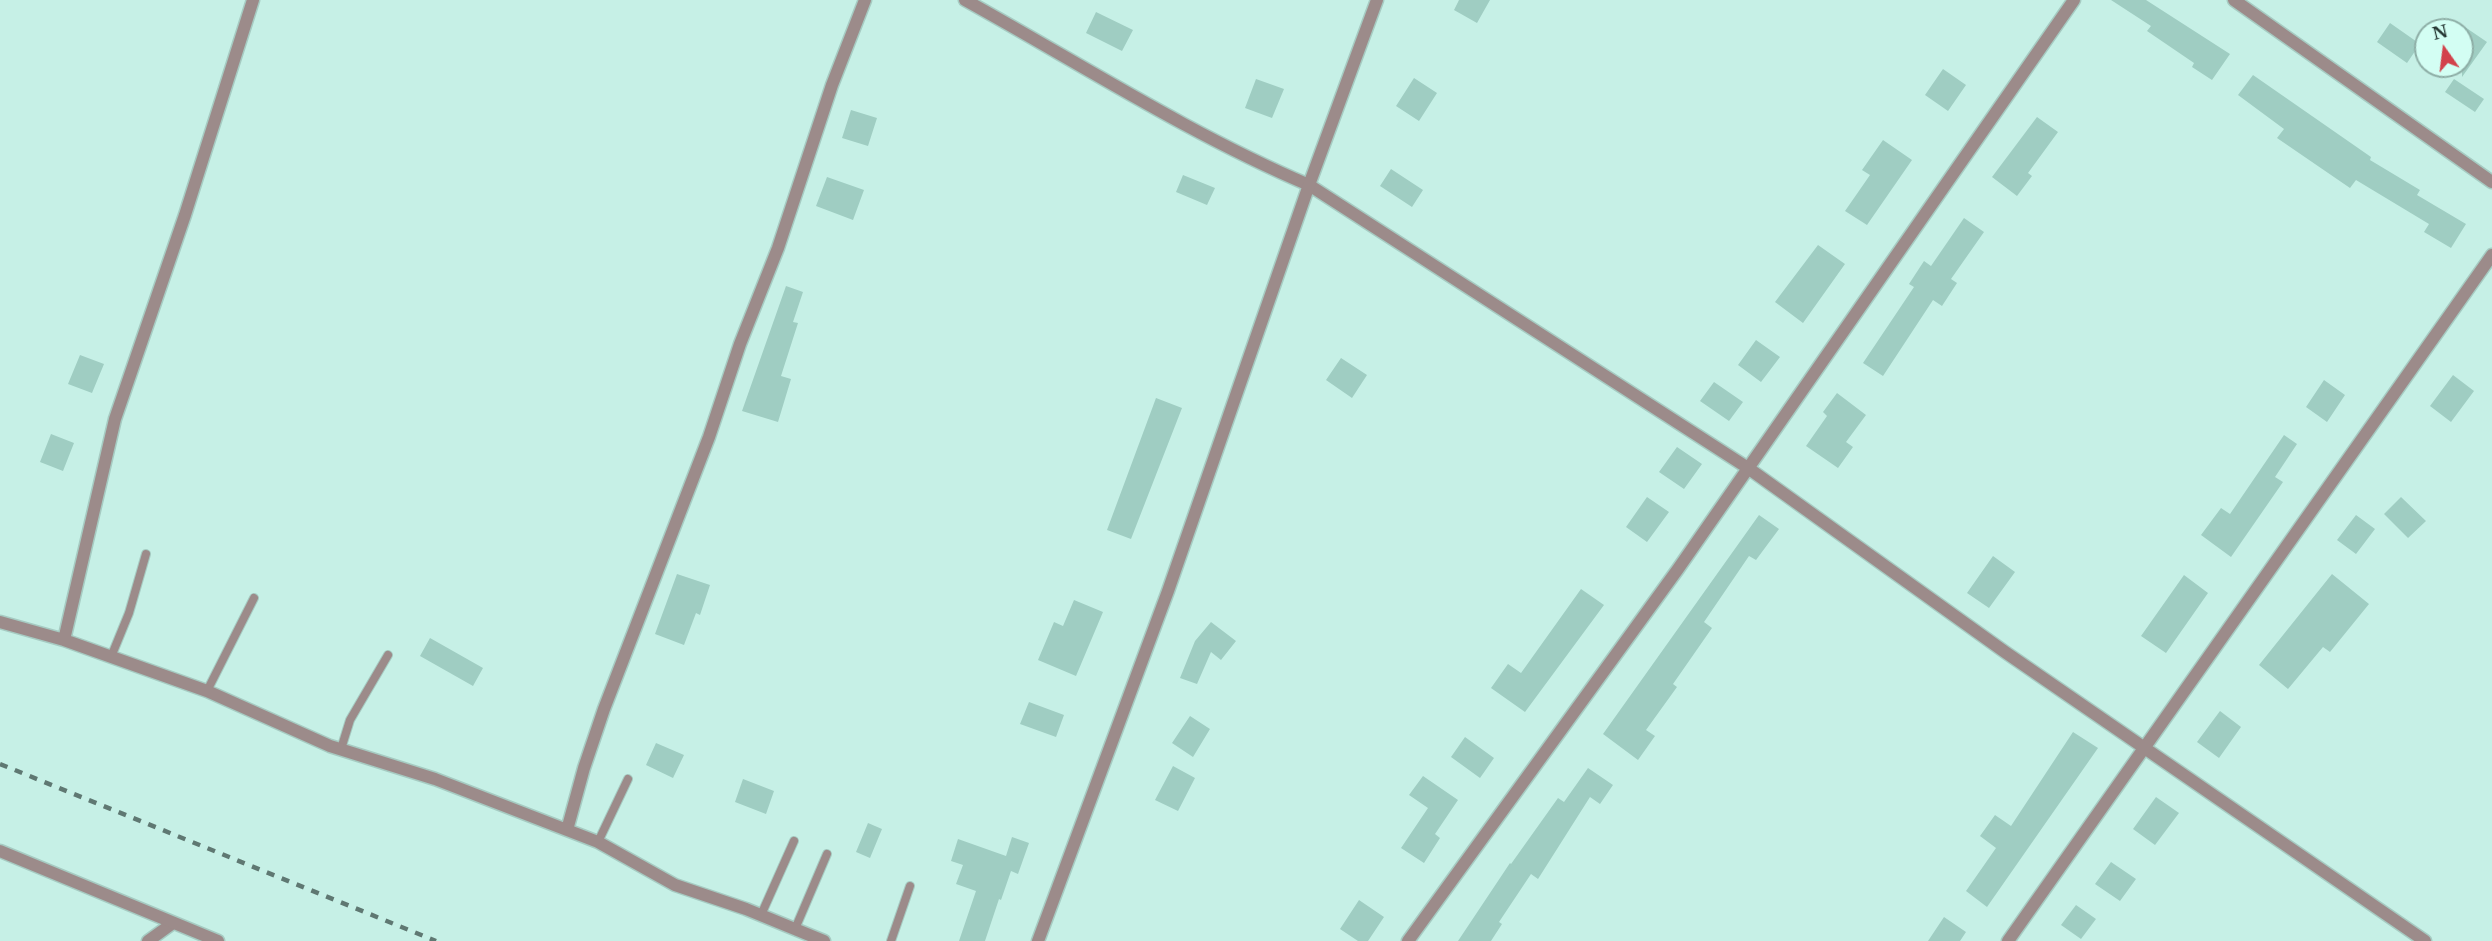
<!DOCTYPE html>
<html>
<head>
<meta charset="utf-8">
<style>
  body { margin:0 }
  #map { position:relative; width:2492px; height:941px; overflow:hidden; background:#c6f0e6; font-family:"Libre Baskerville",serif }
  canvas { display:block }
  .north { position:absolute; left:2414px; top:18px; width:60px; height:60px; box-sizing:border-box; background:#d3fef3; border:2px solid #8eaea6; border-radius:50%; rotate:346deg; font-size:16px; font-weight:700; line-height:24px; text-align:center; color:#263733 }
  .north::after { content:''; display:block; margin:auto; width:21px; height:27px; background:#d2424b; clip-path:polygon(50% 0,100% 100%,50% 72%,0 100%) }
</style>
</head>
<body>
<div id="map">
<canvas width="2492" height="941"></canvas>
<div class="north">N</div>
</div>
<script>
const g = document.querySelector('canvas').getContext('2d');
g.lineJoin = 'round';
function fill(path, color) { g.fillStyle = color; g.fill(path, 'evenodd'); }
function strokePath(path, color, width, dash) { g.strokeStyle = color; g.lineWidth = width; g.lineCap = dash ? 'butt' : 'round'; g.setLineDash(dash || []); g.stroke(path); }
fill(new Path2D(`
  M1459 0H1490L1477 23 1454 10Z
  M2111 0H2146L2230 54 2212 80 2192 67 2194 63 2147 31 2151 26Z
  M1096 12 1133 30 1122 51 1086 33Z
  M2390 23 2420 44 2407 63 2377 42Z
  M2462 25 2487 42 2462 77Z
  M1943 69 1966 85 1948 111 1925 95Z
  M2253 75 2371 157 2370 160 2420 190 2417 195 2466 224 2451 248 2424 232 2429 224 2356 180 2350 188 2277 138 2284 129 2238 95Z
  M1414 78 1437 93 1419 121 1396 106Z
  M1256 79 1284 89 1272 118 1245 108Z
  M2454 79 2484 99 2475 112 2445 92Z
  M851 110 877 118 868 146 842 138Z
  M2037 117 2058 132 2028 173 2032 176 2017 196 1992 177Z
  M1883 140 1912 160 1867 225 1845 211 1870 175 1862 170Z
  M1391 169 1423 190 1412 207 1380 186Z
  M1183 175 1215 188 1207 205 1176 192Z
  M827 177 864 190 853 220 816 206Z
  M1964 218 1984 232 1951 279 1957 283 1942 306 1933 300 1883 376 1863 363 1914 287 1909 284 1924 261 1931 266Z
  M1818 245 1845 264 1803 323 1775 302Z
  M786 286 803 292 793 322 798 323 781 376 791 379 778 422 742 411Z
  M1756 340 1780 357 1761 382 1738 365Z
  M80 355 104 364 92 393 68 384Z
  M1341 358 1367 375 1352 398 1326 380Z
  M2453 375 2474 391 2451 422 2430 406Z
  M2324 380 2345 395 2327 422 2306 407Z
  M1714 382 1743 402 1729 421 1700 401Z
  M1837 393 1866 415 1846 442 1853 447 1838 468 1806 446 1827 416 1823 412Z
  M1156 398 1182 408 1131 539 1107 530Z
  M51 434 74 443 63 471 40 462Z
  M2284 435 2297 444 2275 477 2283 482 2231 557 2201 535 2221 508 2230 514Z
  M1677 447 1702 464 1684 489 1659 472Z
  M1647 497 1669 512 1647 542 1626 527Z
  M2401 497 2426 521 2408 538 2384 514Z
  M1759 515 1779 529 1756 560 1749 556 1704 622 1712 628 1673 684 1677 687 1646 730 1655 736 1638 760 1603 734Z
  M2356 515 2375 529 2356 554 2337 540Z
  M1993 556 2015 572 1989 608 1967 593Z
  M677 574 710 585 700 615 696 613 684 645 655 634Z
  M2332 574 2369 604 2330 652 2323 647 2288 689 2259 665Z
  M2184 575 2208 593 2166 653 2141 636Z
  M1581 589 1604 605 1525 712 1491 688 1508 664 1521 673Z
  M1074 600 1103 612 1076 676 1038 660 1054 622 1063 626Z
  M1211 622 1236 641 1221 660 1211 652 1197 684 1180 678 1195 641Z
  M430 638 483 668 473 686 420 656Z
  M1029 702 1064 715 1056 737 1020 724Z
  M2220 711 2241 727 2219 758 2197 742Z
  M1190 716 1210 729 1193 757 1172 743Z
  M2073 732 2098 748 1987 907 1966 891 1996 848 1980 836 1995 815 2011 826Z
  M1465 737 1494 758 1480 778 1451 757Z
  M656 743 684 755 673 778 646 765Z
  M1173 766 1195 778 1178 811 1155 800Z
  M1588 768 1613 785 1600 804 1590 797 1538 879 1531 874 1499 922 1502 924 1491 941H1458L1510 863 1511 864 1558 798 1564 802Z
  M1423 776 1458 800 1435 834 1440 838 1424 863 1401 848 1428 808 1409 795Z
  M743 779 774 791 766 814 735 802Z
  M2156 797 2179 813 2155 845 2133 829Z
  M868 823 882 829 870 858 856 852Z
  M1012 837 1029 843 1018 874 1011 871 1001 900 999 899 985 941H959L976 891 956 884 963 865 951 861 958 839 1006 856Z
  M2111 862 2136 879 2120 901 2095 884Z
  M1359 900 1384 917 1368 941H1358L1340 929Z
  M2076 905 2096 919 2081 939 2061 925Z
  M1944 917 1966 932 1960 941H1928Z`), '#9fcdc2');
const service = new Path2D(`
  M111 657 129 613 146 554
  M207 691 254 598
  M341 749 350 720 388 655
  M598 842 628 779
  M761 915 794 841
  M795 929 827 854
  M891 941 910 886`);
const minor = new Path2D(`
  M965 0C1079 63 1189 134 1309 185L1748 468 2005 652 2425 941
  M2234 0 2492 182
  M0 622 64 640 207 691 330 746 435 779 598 842 675 885 746 909 824 941
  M64 640 115 419 185 215 253 0
  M567 830 584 768 604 709 709 437 740 344 778 248 832 85 865 0
  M148 941 173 923
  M1408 941 1678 569 2074 0
  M2008 941 2492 255`);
const tertiary = new Path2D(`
  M0 851 218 941
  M1038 941 1168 591 1309 185 1377 0`);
strokePath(service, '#a6cbc2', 10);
strokePath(minor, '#a6cbc2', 15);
strokePath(tertiary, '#a6cbc2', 15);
strokePath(service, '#9c8b8a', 8);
strokePath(minor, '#9c8b8a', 12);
strokePath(tertiary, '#9c8b8a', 12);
strokePath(new Path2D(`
  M0 764 436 941`), '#5f7872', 4.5, [8, 8]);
</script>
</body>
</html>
